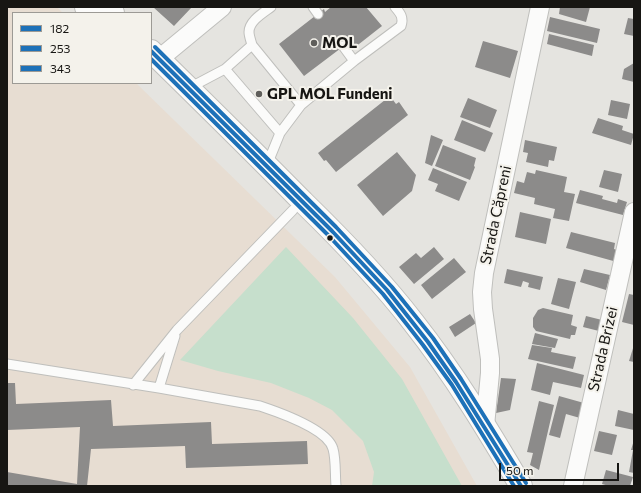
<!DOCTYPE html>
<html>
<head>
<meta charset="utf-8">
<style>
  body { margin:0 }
  #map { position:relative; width:641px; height:493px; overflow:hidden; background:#e5e4e0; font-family:Commissioner,sans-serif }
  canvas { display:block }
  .frame { position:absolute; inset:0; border:8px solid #171613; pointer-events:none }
  .legend { position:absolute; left:12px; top:12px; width:140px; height:72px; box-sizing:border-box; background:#f4f2eb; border:1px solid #9c9a95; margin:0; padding:5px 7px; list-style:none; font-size:12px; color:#171613 }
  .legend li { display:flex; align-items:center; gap:8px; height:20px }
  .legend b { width:20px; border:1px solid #9c9a95 }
  .scale { position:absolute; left:499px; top:463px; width:120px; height:18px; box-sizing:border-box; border:2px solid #171613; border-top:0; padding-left:5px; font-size:12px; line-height:14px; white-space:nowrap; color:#171613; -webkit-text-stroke:3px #f4f2eb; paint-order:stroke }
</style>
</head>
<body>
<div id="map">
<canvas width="641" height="493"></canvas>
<div class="frame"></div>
<ul class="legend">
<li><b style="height:5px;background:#1d71b8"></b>182</li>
<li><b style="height:5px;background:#1d71b8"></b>253</li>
<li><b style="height:5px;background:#1d71b8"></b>343</li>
</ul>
<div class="scale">50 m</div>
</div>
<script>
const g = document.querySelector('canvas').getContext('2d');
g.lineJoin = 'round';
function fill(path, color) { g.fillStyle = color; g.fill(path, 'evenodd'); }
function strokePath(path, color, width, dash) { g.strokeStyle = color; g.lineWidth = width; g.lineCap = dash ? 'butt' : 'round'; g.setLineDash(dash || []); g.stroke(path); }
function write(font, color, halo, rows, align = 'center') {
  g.font = font + ' Commissioner,sans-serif'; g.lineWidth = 4; g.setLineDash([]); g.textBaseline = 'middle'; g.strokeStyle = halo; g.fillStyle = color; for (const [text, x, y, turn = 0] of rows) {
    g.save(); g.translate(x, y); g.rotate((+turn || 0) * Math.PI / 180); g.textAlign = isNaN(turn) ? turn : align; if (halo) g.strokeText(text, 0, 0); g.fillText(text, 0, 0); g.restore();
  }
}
fill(new Path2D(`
  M7 7H57L63 13H13V83H136L335 277 410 367 477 486H7Z`), '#e7ddd2');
fill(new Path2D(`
  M286 247 353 318 402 379 462 486H372L374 472 363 441 332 410 309 398 271 383 218 371 180 360Z`), '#c6dfcc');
fill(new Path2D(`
  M153 7H192L174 26Z
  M331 7H366L382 26 354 48 349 42 304 76 279 44 324 9 325 12Z
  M560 7H590L586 22 559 14Z
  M550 17 600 29 597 43 547 31Z
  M628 18 634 19V36L624 34Z
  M549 34 594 45 592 56 547 44Z
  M483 41 518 51 510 78 475 67Z
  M634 63V82L622 79 624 69Z
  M390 96 396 104 399 102 408 115 336 172 326 160 324 161 318 153Z
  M468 98 497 110 490 128 460 117Z
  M611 100 630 104 627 119 608 115Z
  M598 118 623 126 622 130 634 134 631 145 592 133Z
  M462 120 493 133 485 152 454 140Z
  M431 135 443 140 432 166 425 163Z
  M525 140 557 147 554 161 549 160 548 167 526 162 528 153 523 152Z
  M443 145 476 158 474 166 475 167 470 180 435 166Z
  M397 152 416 175 412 191 383 216 357 185Z
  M433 168 467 182 459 201 435 191 438 184 428 180Z
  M536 170 567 177 564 192 575 194 569 221 553 218 555 209 534 204 535 198 514 193 517 181 524 183 527 172 535 174Z
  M604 170 622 174 618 192 599 187Z
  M580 190 603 196 602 199 617 203 618 199 627 202 623 215 576 203Z
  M520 212 551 219 546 244 515 237Z
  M571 232 615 243 614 249 620 251 617 262 566 248Z
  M434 247 444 259 414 284 399 267 416 253 421 258Z
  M454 258 466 272 432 299 421 285Z
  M507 269 543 277 540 290 528 287 529 283 523 281 521 287 504 283Z
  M584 269 610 275 606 290 580 282Z
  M558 278 576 282 569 309 551 304Z
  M629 294 634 295V325L622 322Z
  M543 308 573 315 571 325 577 327 575 335H571L570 339 536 331 533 327V318L538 310Z
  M470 314 476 323 455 337 449 327Z
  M586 316 602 320 599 331 583 327Z
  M535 333 558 339 555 348 532 344Z
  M532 345 552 348 551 352 576 357 573 369 528 359Z
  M634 345V362L629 361Z
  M537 363 584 375 581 388 553 382 550 395 531 390Z
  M501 378 516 379 510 410 496 413Z
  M7 383H15L16 404 111 400 113 426 211 422 212 444 307 441 308 464 186 468 185 446 91 449 87 486H7V472L77 484 80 427 7 430Z
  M559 396 584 403 580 418 566 414 560 438 549 435Z
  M539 401 554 405 539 470 530 465 533 453 527 452Z
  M618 410 634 414V430L615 426Z
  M599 431 617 435 612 455 594 451Z
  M634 440V473L629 472 633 450H631Z
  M606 470 633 477 630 486H609L602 484Z`), '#8c8b8a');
const lane = new Path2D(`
  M313 7 318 14
  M252 45 301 105
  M343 46 354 61
  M225 69 280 133
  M189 88 225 69 252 45C251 41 249 36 249 32 249 21 263 13 271 7
  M267 165 280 133 301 105 354 61 401 26C404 17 400 13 395 7
  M7 364 159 388 260 406C278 412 328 429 333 449 336 459 335 475 336 486
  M133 385 177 330 293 210
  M159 388 175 336`);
const street = new Path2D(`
  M159 59 222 7
  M485 426 490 373V359L483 309 482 292 484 273 540 7
  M573 486 634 212`);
const secondary = new Path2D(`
  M86 7 92 13
  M106 7 113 13
  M151 51C202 101 253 151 303 202 342 240 380 279 413 322 454 374 488 430 521 486`);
strokePath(lane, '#bfbfbc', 11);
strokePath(street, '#bfbfbc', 20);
strokePath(secondary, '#bfbfbc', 24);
strokePath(lane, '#fbfbfa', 9);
strokePath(street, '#fbfbfa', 18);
strokePath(secondary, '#fbfbfa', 22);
strokePath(new Path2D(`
  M151 51 332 231 387 290 428 342 456 382 521 486`), '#1d71b8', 4);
strokePath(new Path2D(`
  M151 59 328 235 383 294 423 345 452 385 514 486`), '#1d71b8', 4);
strokePath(new Path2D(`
  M155 47 336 227 392 287 433 338 461 379 526 483`), '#1d71b8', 4);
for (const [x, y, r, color] of [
  [314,43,4,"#5f5e5b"],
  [259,94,4,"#5f5e5b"],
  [330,238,3.5,"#171613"]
]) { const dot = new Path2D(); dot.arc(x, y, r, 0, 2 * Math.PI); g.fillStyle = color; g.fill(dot); strokePath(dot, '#f4f2eb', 1.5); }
write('bold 15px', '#171613', '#f4f2eb', [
  ["MOL",322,43],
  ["GPL MOL Fundeni",267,94]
], 'left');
write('15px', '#171613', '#f4f2eb', [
  ["Strada Căpreni",496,215,-78],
  ["Strada Brizei",603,349,-77]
]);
</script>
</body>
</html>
